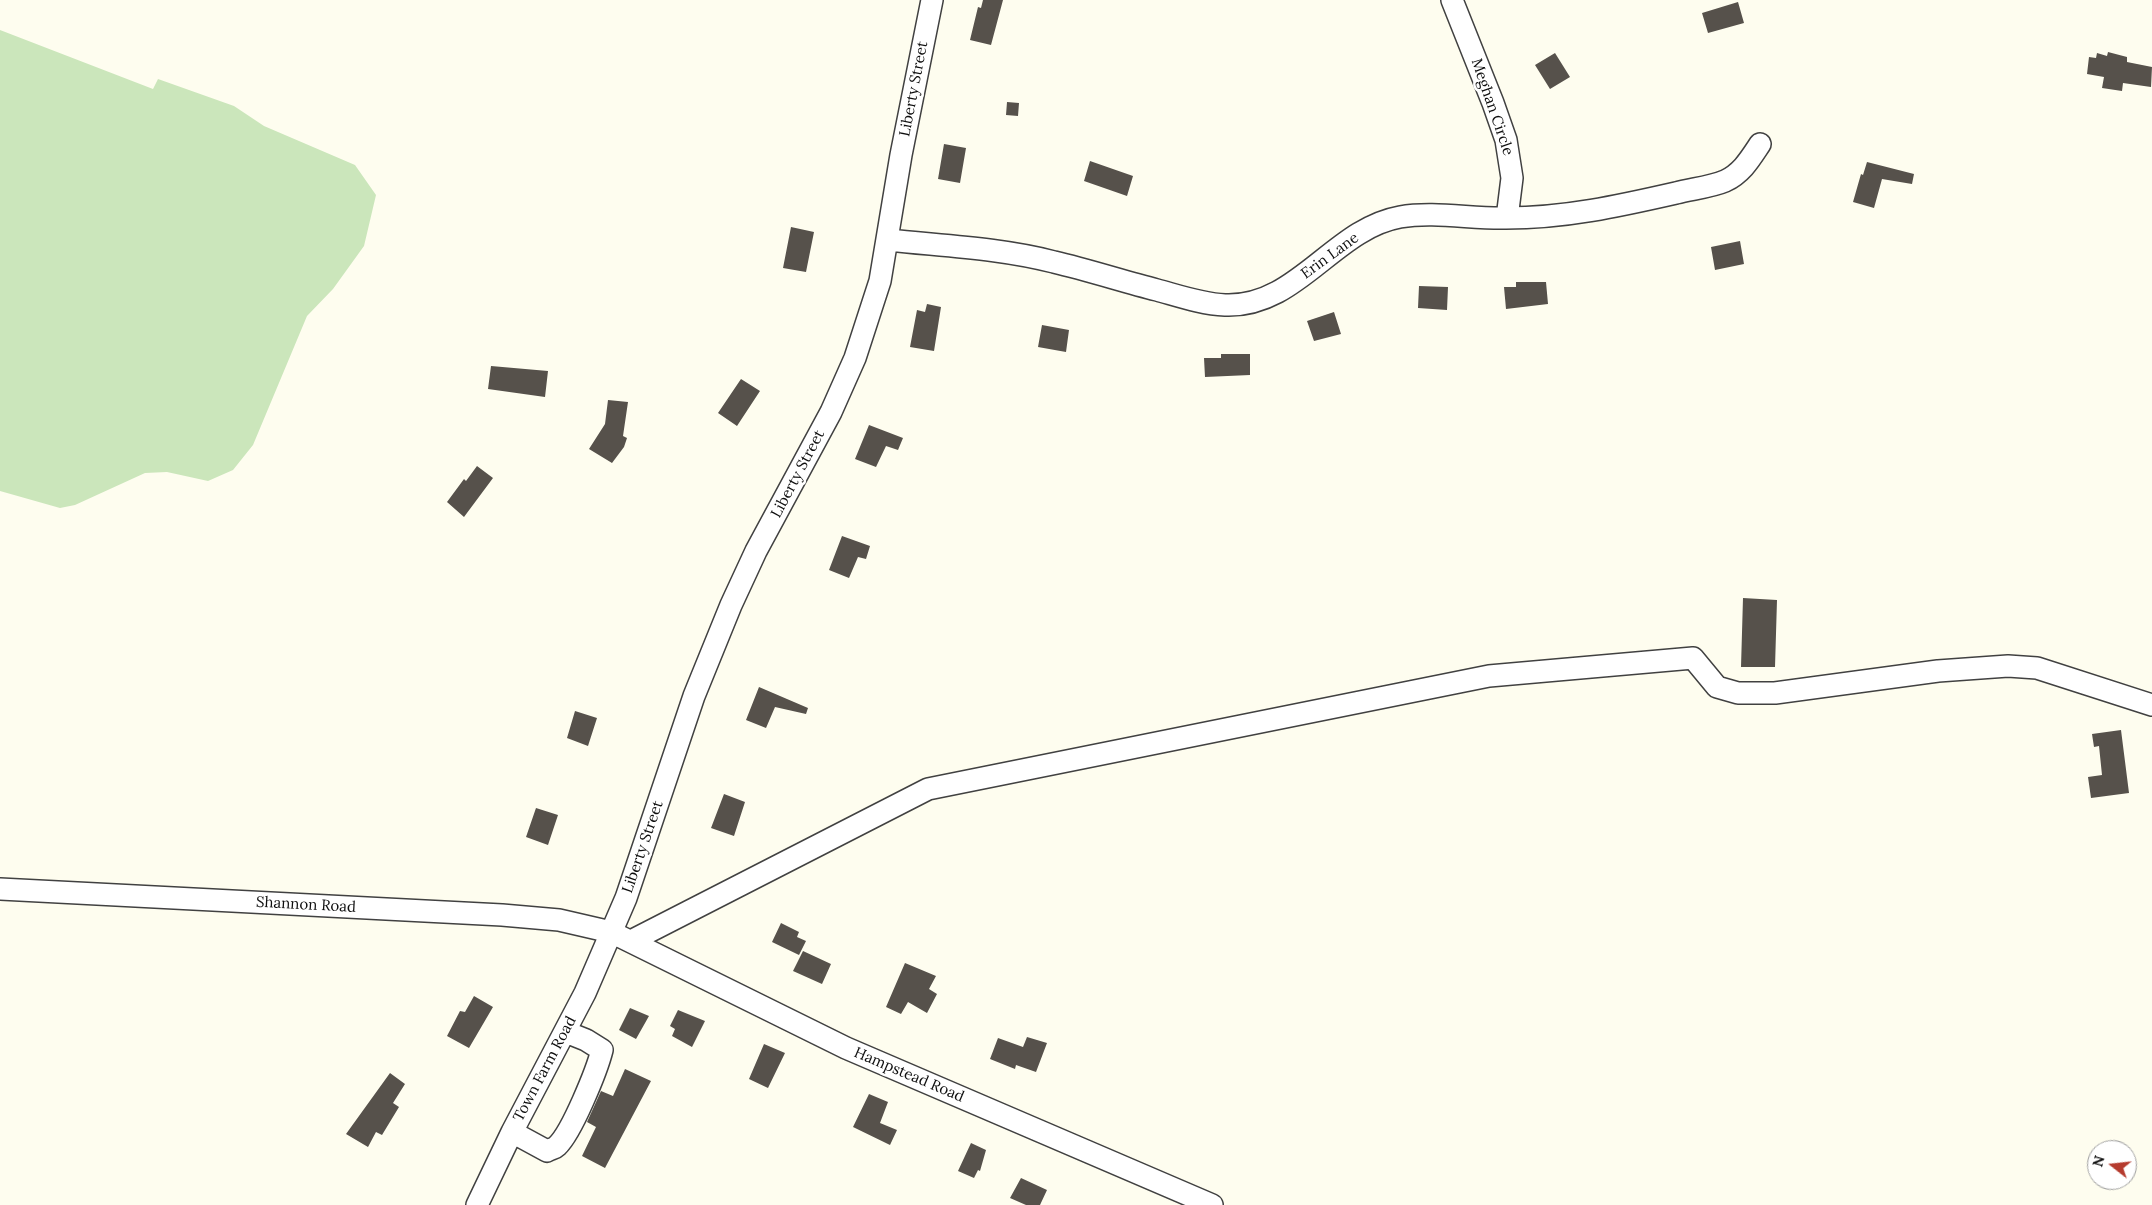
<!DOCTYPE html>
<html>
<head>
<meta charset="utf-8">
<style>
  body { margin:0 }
  #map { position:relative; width:2152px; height:1205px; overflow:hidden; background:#fefdef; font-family:Lora,serif }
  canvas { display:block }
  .north { position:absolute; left:2087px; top:1140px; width:50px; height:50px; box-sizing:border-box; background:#fff; border:1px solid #9f9f9f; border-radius:50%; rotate:286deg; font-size:14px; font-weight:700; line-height:20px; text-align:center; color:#0e0e0e }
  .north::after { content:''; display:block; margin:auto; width:18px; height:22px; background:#b53b2e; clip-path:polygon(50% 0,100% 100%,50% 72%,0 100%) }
</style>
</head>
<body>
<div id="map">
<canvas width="2152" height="1205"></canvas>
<div class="north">N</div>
</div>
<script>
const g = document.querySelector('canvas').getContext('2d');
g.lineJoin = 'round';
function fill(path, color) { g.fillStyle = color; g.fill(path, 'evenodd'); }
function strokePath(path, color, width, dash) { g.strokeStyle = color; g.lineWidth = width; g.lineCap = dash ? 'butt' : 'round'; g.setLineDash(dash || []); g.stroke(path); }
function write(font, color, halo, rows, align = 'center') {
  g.font = font + ' Lora,serif'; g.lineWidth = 5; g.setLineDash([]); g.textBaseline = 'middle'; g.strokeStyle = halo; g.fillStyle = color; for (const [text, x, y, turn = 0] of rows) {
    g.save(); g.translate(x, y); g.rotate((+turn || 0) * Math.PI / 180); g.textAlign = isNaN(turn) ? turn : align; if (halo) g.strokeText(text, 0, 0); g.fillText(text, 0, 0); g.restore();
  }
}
fill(new Path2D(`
  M0 30 153 89 158 79 234 106 264 126 355 165 376 195 364 246 333 289 307 316 253 445 233 470 208 481 167 472 145 473 75 505 60 508 0 491Z`), '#cbe6bb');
fill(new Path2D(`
  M983 0H1003L991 45 970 40 978 7 981 8Z
  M1738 2 1744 23 1708 33 1702 13Z
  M2108 52 2127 57V62L2152 67 2151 87 2123 83 2122 91 2102 88 2104 77 2087 74 2089 57 2096 58 2097 53 2107 56Z
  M1555 53 1570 77 1550 89 1535 65Z
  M1007 102 1019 103 1018 116 1006 115Z
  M944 144 966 148 960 183 938 179Z
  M1090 161 1133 176 1127 196 1084 181Z
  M1867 162 1914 174 1912 184 1882 179 1874 208 1853 202 1861 174 1863 175Z
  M791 227 814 232 806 272 783 268Z
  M1740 241 1744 264 1715 270 1711 247Z
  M1516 282H1546L1548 304 1506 309 1504 287H1516Z
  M1419 286 1448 287 1447 310 1418 308Z
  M927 304 941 307 934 351 910 347 917 310 925 312Z
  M1334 312 1341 334 1314 341 1307 321Z
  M1042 325 1069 330 1066 352 1038 347Z
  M1221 354H1250V375L1205 377 1204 358H1221Z
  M491 366 548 371 545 397 488 389Z
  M741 379 760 391 737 426 718 413Z
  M608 400 628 402 623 436 627 438 624 447 612 463 589 449 605 424Z
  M869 425 903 438 898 450 886 446 876 467 855 459Z
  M477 466 493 478 464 517 447 502 464 479 466 481Z
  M842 536 870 546 866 559 858 557 849 578 829 570Z
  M1743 598 1777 600 1775 667H1741Z
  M759 687 808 708 806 714 775 707 766 728 746 720Z
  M575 711 597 718 588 746 567 738Z
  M2121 730 2129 793 2091 798 2088 777 2102 775 2099 746 2094 747 2092 734Z
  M724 794 745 802 734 836 711 828Z
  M536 808 558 815 548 845 526 837Z
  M781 923 799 932 797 937 806 941 799 955 772 942Z
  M803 951 831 964 822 984 793 971Z
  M905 963 936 976 929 989 937 994 927 1013 908 1002 901 1014 886 1007Z
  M474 996 493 1007 469 1048 447 1036 460 1011 465 1012Z
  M630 1008 649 1016 636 1039 619 1030Z
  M678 1010 705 1021 692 1047 672 1036 675 1029 670 1026Z
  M1027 1037 1047 1043 1036 1072 1016 1065 1015 1069 990 1059 998 1038 1023 1047Z
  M764 1044 785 1053 768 1088 749 1079Z
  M625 1069 651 1081 605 1168 582 1156 596 1127 587 1122 601 1091 613 1096Z
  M390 1073 405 1084 393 1103 399 1107 382 1135 376 1132 368 1147 346 1134Z
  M869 1094 888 1102 880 1123 897 1130 890 1145 853 1127Z
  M971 1143 986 1150 980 1171 978 1170 974 1178 958 1171Z
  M1021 1178 1047 1190 1040 1205H1026L1010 1198Z`), '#56514b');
const minor = new Path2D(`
  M1452 0 1493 103 1506 140 1512 178 1507 218
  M888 240C943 246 1000 248 1054 262 1088 270 1122 281 1157 290 1179 296 1202 304 1225 305 1297 308 1333 229 1400 217 1434 211 1472 219 1506 218 1565 218 1619 206 1676 193 1691 189 1711 187 1725 181 1742 173 1750 159 1760 144
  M0 889 502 915 559 920 611 932 846 1048 1212 1205
  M631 941 928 789 1489 676 1693 658 1717 687 1738 693H1775L1938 671 2008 666 2037 668 2152 705
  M512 1132 547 1151C550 1149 554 1149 557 1146 572 1132 597 1070 602 1050L586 1040 566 1032
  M477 1205 512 1132 585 993 626 898 694 696 731 605 756 551 831 412 855 358 880 281 901 155 932 0`);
strokePath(minor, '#414141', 24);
strokePath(minor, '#fff', 21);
write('15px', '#0e0e0e', '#fff', [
  ["Liberty Street",914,89,-79],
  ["Meghan Circle",1492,107,71],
  ["Erin Lane",1330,256,-36],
  ["Liberty Street",798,474,-62],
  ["Liberty Street",643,847,-71],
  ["Shannon Road",306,905,3],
  ["Town Farm Road",545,1069,-62],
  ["Hampstead Road",909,1075,23]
]);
</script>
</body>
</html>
